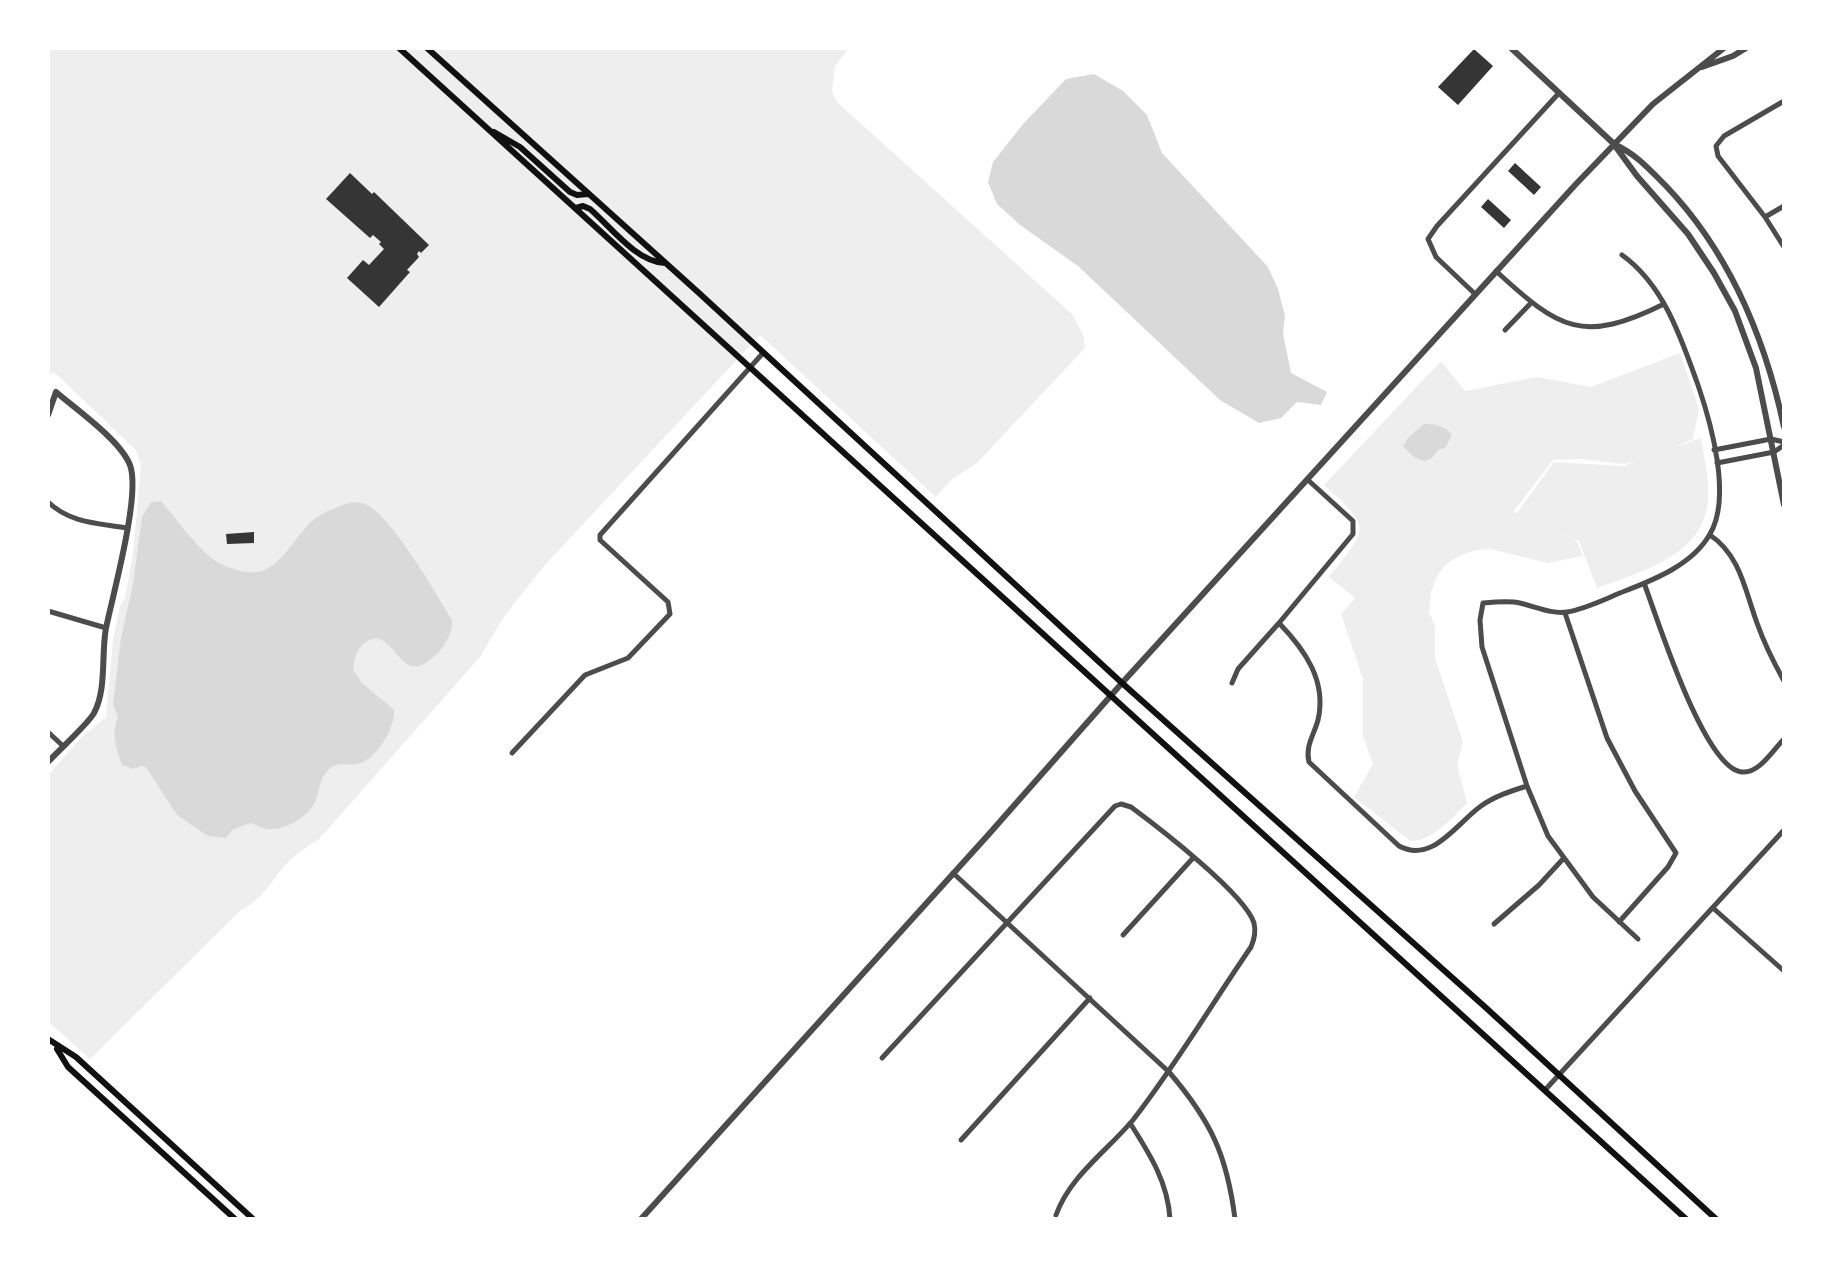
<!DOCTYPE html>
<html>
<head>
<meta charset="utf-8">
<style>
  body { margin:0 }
  #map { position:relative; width:1832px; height:1267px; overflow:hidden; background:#fff; font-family:"Sofia Sans Condensed",sans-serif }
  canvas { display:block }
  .frame { position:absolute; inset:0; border:50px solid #fff; pointer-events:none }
</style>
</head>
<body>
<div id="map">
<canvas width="1832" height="1267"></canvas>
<div class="frame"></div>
</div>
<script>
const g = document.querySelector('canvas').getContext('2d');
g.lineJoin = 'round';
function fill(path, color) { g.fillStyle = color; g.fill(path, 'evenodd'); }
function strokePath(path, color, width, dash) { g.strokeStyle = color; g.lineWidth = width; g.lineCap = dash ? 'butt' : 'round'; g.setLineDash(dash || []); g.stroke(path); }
fill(new Path2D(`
  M48 48H849L835 66 832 92 838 103 1073 315 1084 337 1085 348 977 463 951 480 936 497 760 335 543 567 503 618 480 657 319 839C310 845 300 851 292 858 273 876 266 898 241 910L90 1059 48 1021V775L82 737 106 717 113 639 120 606 125 598 133 554 141 465 136 450 55 373 48 374Z
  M1680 353 1699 409 1693 439 1673 448 1701 438C1704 458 1710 480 1708 500 1704 556 1640 572 1597 588L1579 541 1560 533 1577 541 1594 589 1582 556 1548 563 1490 549 1477 550 1461 555 1446 564 1437 576 1431 592 1429 612 1435 626V658L1463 742 1457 765 1467 803C1452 818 1432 842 1410 841L1354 797 1373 764 1363 736V679L1341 614 1355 598 1329 577C1368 528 1373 529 1324 485L1441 361 1465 391 1537 377 1591 387ZM1582 459 1624 464 1636 461 1624 466 1554 462 1517 513 1513 512 1553 460Z`), '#eee');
fill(new Path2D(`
  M1094 74 1123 91 1147 115 1162 153 1268 267 1278 289 1285 316 1283 334 1291 373 1327 392 1321 405 1297 402 1281 418 1259 423 1220 400 1078 266 1020 225 997 204 988 182 993 162 1024 123 1066 79Z
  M1424 424C1435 424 1446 426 1452 435L1445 448 1439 449 1432 458 1425 461 1414 457 1403 446 1409 437Z
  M161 501C179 521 201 556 225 566 274 586 281 554 308 525 317 515 328 511 340 506 350 502 359 500 369 506 395 522 435 592 452 620 453 632 446 644 438 653 431 659 421 669 411 666 395 661 387 628 366 642 357 648 354 659 353 669L362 683 394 710C395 728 377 759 358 764 347 766 338 761 328 770 318 780 320 793 314 804 306 818 284 831 267 829 262 829 256 824 250 823L232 830 226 838 208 836 177 815 146 767 142 766 133 769 122 765C116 749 111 733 118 717L113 704 121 638 133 584 142 517 151 502Z`), '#d9d9d9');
fill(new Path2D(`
  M1474 49 1493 66 1458 105 1438 87Z
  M1515 163 1541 187 1534 195 1508 171Z
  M350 173 372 194 374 192 429 245 421 253 419 251 417 254 419 257 407 270 410 272 379 307 347 278 363 260 369 265 384 249 379 244 381 242 373 235 370 238 326 199Z
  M1488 199 1511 220 1504 228 1481 207Z
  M254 532V543L227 544 226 534Z`), '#353535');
strokePath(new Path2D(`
  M1784 101 1724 136 1716 146 1718 156 1765 217 1784 247
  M1765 217 1784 206
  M1622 255C1664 285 1681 338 1698 385 1711 423 1732 497 1710 534 1693 564 1656 579 1625 591 1607 598 1586 609 1567 612 1551 615 1530 604 1514 602 1504 601 1493 602 1483 603L1480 620 1482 647 1527 786 1548 836 1593 897 1638 939
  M1496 271C1560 330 1583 344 1664 304
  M1475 294 1436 257 1428 239 1437 226 1559 93
  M1505 330 1531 303
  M1714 450 1771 439 1784 442
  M1717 463 1774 452 1784 445
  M48 502C70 523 97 523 127 528
  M1710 535C1740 555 1745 590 1757 623 1764 643 1774 663 1784 681
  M1644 583C1657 617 1704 769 1742 772 1759 774 1773 750 1784 739
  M48 611 106 628
  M1565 613 1607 738 1635 791 1676 853 1668 867 1619 922
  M1279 623C1305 650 1327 681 1318 720 1314 735 1305 746 1309 762L1399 846C1432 864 1456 824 1481 806 1495 796 1511 791 1527 786
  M1232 683 1238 669 1279 623 1353 534V521L1308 480
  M48 732 63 746
  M512 753 585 675 628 658 670 614 668 602 600 540V535L763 353
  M953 873 1169 1072C1211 1121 1227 1155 1235 1219
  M1713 908 1784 971
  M1494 924 1539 885 1563 859
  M1123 935 1193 858
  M882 1058 1115 806 1121 804 1131 807C1158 827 1245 894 1254 923 1256 931 1254 940 1251 947 1211 1005 1176 1065 1133 1120 1107 1151 1070 1176 1056 1215
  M1545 1090 1784 830
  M1130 1123C1149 1153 1168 1182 1170 1219
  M961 1140 1090 998`), '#4c4c4c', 5);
strokePath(new Path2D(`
  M1511 48 1613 143 1637 176 1688 234 1714 273 1735 311 1756 368 1784 505
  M1702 67 1733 56 1746 48
  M1614 144C1637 155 1648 168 1666 186 1730 253 1765 338 1784 427
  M48 415 56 392
  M48 762C58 751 89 723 94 713 107 689 101 654 106 628 113 594 141 494 130 465 120 440 77 410 56 392
  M641 1219 989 834 1122 683 1576 184 1653 104 1724 48`), '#4c4c4c', 6);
strokePath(new Path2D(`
  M399 48 1686 1219
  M427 48 699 293 1122 683 1484 1006 1716 1219
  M494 132 520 147 570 192 577 195 588 194
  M576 208 583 206 590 209C610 226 636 262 665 263
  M48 1039 76 1057 253 1219
  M57 1049 68 1067 235 1219`), '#111', 6);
</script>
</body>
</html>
